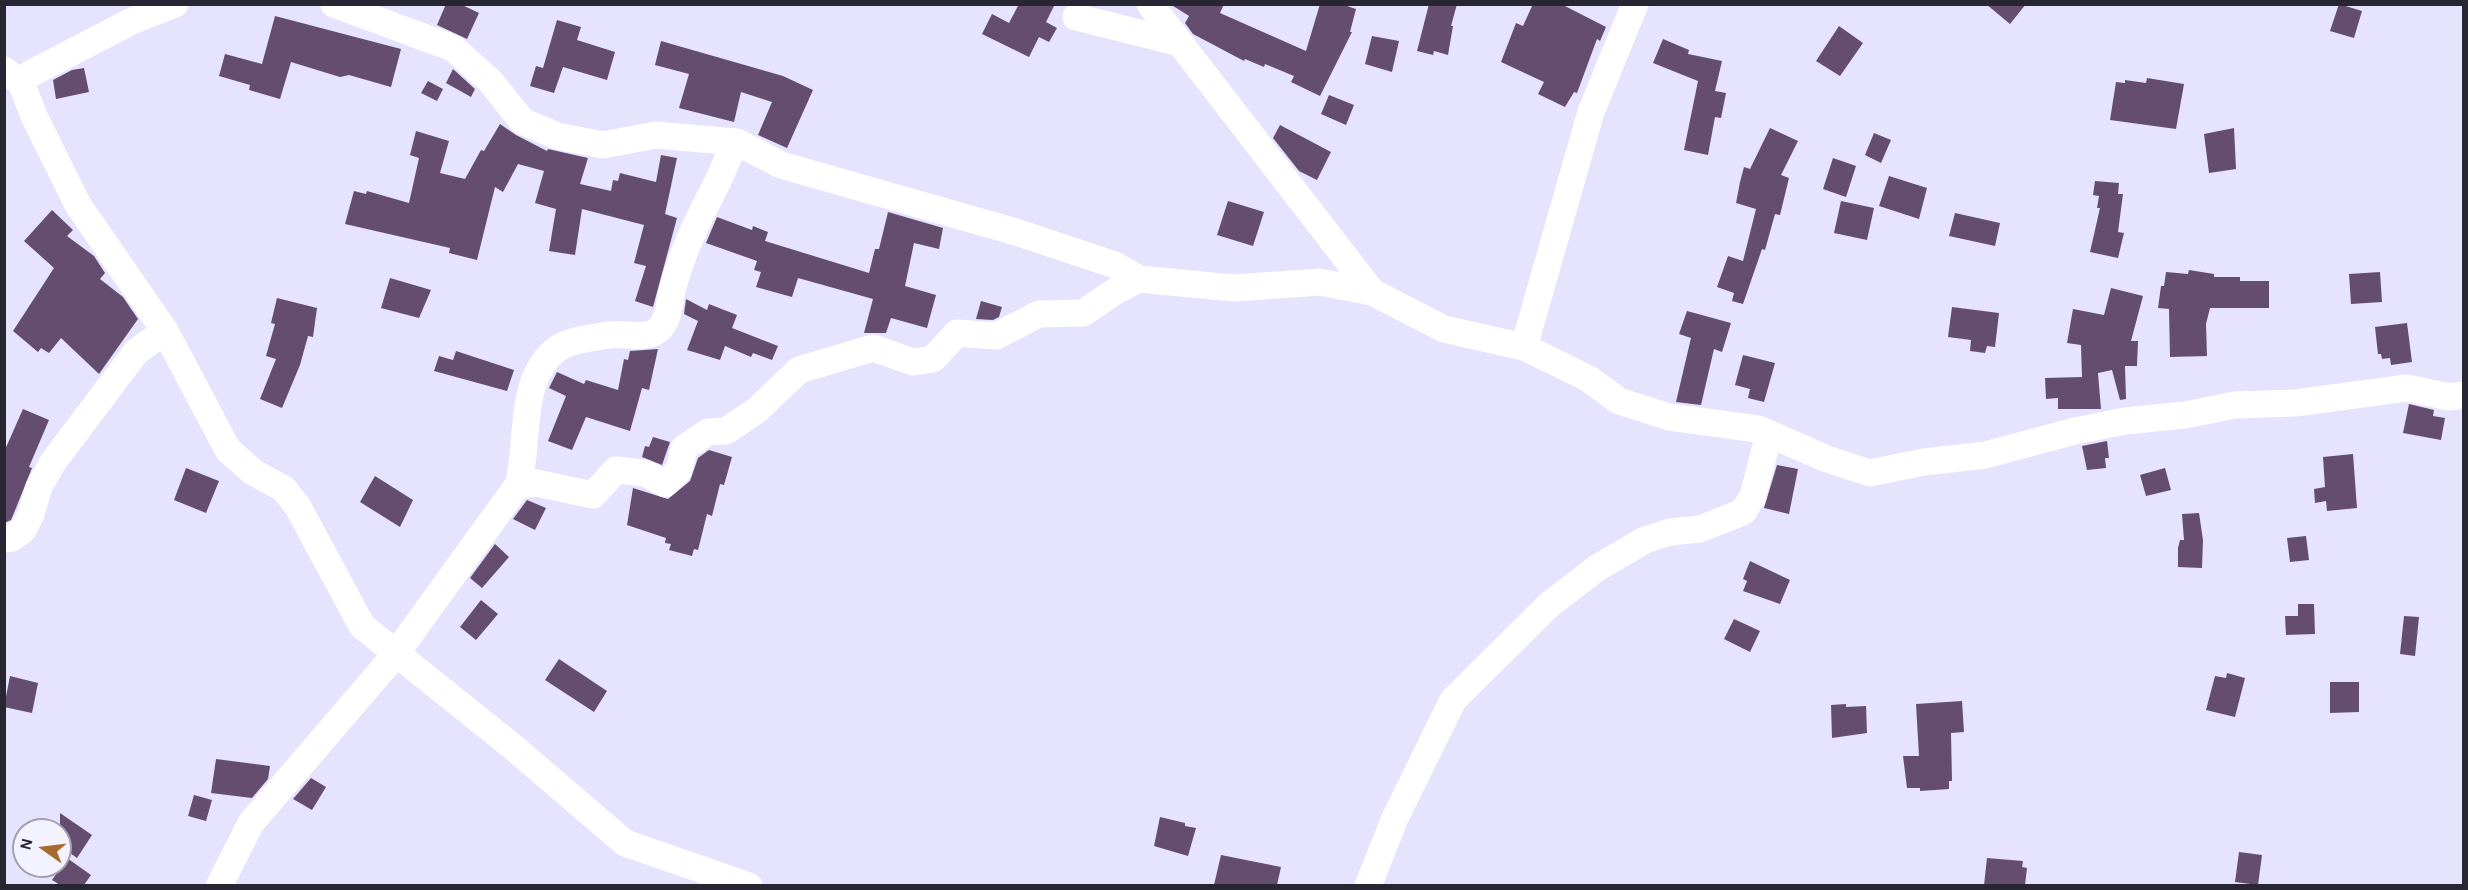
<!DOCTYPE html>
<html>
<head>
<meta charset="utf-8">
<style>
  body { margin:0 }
  #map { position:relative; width:2468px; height:890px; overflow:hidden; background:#e5e3fd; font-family:Karla,sans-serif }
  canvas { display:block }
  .frame { position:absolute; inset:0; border:6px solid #272632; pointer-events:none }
  .north { position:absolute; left:12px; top:818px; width:60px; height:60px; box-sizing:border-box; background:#f3f2ff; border:2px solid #a1a0ad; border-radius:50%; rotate:284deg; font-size:16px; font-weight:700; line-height:24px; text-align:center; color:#272632 }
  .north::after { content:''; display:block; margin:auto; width:21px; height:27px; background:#a76c2d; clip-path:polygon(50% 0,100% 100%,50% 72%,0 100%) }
</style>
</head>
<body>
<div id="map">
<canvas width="2468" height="890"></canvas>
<div class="frame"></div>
<div class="north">N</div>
</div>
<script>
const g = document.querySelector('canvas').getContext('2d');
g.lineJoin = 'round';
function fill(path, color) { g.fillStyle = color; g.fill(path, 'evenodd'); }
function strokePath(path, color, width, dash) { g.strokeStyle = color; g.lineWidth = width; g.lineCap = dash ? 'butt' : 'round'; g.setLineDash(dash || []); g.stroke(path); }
fill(new Path2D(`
  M446 4H460L479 13 467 39 437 25Z
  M1019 4H1055L1046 22 1057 28 1049 42 1039 37 1029 57 982 34 992 14 1009 23Z
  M1170 4H1224L1220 13 1306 51 1320 4H1341L1356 9 1350 32H1352L1320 96 1291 82 1294 76 1265 64 1264 67 1245 59 1244 61 1193 34 1185 23 1189 16Z
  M1429 4H1457L1451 26H1453L1448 55 1434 51 1433 55 1417 51Z
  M1533 4H1561L1606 27 1600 41 1597 39 1577 93 1574 92 1565 107 1538 94 1544 82 1501 62 1516 23 1523 26Z
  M1986 4H2026L2010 24Z
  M2339 4 2362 11 2354 38 2330 31Z
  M275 16 401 49 391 87 349 75 340 77 291 62 280 99 249 90 250 85 219 76 225 54 262 64Z
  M557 20 581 27 577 40 615 52 607 80 563 67 554 93 530 86 536 66 543 68Z
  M1839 26 1863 43 1840 76 1816 61Z
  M1372 36 1399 41 1392 72 1365 64Z
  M1663 39 1689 50 1688 54 1722 61 1715 91 1726 93 1721 118 1715 117 1708 155 1684 150 1698 81 1653 63Z
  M661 41 783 76 813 90 787 148 758 135 772 102 741 92 734 122 679 108 689 74 655 65Z
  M84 68 89 92 56 99 53 80 72 70Z
  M453 69 475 89 471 97 446 83Z
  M2147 78 2184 84 2176 129 2110 120 2116 82 2125 83V80L2146 83Z
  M428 81 443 89 437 101 421 93Z
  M1329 95 1354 105 1346 125 1321 114Z
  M500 124 516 135 547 151 548 149 588 158 580 184 611 191 613 180 618 181 620 173 656 182 661 155 677 158 665 214 677 218 653 307 635 301 646 266 634 263 644 225 582 209 575 255 549 251 556 209 535 203 544 171 518 164 503 192 495 187 477 260 449 253 450 248 345 224 354 191 366 194 367 191 409 203 419 158 410 155 416 131 449 141 440 173 465 179 481 150 484 151Z
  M1280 125 1331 152 1317 180 1299 171 1273 138Z
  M1770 128 1798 141 1781 175 1789 178 1780 215 1775 214 1765 250 1762 249 1743 304 1732 301 1734 293 1717 287 1728 256 1743 261 1756 209 1736 203 1740 182 1744 167 1750 169Z
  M2234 128 2236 169 2209 173 2204 134Z
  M1874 133 1891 140 1881 163 1865 155Z
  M1833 158 1856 166 1846 197 1823 189Z
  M1889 176 1927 188 1919 219 1879 206Z
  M2095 181 2119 183 2118 194H2123L2118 232 2124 233 2118 258 2090 252 2100 208H2097L2099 196 2093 195Z
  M1228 201 1264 212 1253 246 1217 235Z
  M1841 201 1874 208 1867 240 1834 233Z
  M52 210 73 230 67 236 94 256 105 273 100 279 123 297 138 319 99 374 61 338 49 353 41 348 38 352 13 331 54 268 24 241Z
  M888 212 943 228 939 249 914 243 905 286 936 295 927 328 891 318 886 333H864L873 299 798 278 792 297 756 287 761 272 754 270 757 261 706 243 717 217 752 230 753 226 768 232 765 241 869 273 875 249H879Z
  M1955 213 2000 223 1995 246 1949 236Z
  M2189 270 2214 274V277H2240V281H2269V308H2210L2206 324 2207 356 2170 357 2169 309 2158 308 2161 286H2164L2166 272 2188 274Z
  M2380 272 2382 302 2351 304 2349 274Z
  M390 278 431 290 419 318 381 308Z
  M2111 288 2143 296 2131 341H2138L2137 366H2125L2126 399 2120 400 2112 370 2098 373 2101 409H2058V398L2046 399 2045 378 2082 377 2081 345 2067 343 2073 309 2104 315Z
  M277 298 317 308 313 337 308 336 300 365 282 408 260 399 276 359 266 356 275 324 271 323Z
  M686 299 707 310 709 304 737 315 732 328 778 346 772 360 753 353 751 357 725 346 720 360 687 350 698 321 684 314Z
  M981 301 1002 307 999 317 993 320 976 319Z
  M1952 307 1999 313 1995 347 1987 346 1985 353 1970 351 1971 340 1948 337Z
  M1687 311 1731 323 1722 352 1714 349 1701 405 1676 402 1691 338 1679 334Z
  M2407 323 2412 362 2391 365 2390 358 2382 359 2381 354H2378L2375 327Z
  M658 349 649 390 642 388 630 431 586 417 572 450 548 441 566 396 549 388 557 372 584 384 586 380 618 390 624 359 628 360 630 351Z
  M456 351 514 370 507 391 434 371 439 356 453 360Z
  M1743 355 1775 363 1764 402 1748 398 1750 389 1735 385Z
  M2409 404 2434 410 2433 416 2445 418 2441 440 2403 433Z
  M23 409 49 420 29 467 32 468 16 508 11 520 4 523V452Z
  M653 437 670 442 662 465 642 457 645 446 649 447Z
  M2107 441 2109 458H2105L2106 468 2087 470 2082 446Z
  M709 450 732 457 724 485 720 484 712 516 707 514 698 550 694 549 692 556 669 550 671 544 665 543 666 538 627 525 633 488 668 499 690 481 698 458Z
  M2353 454 2357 508 2327 511 2326 501 2315 503 2314 489 2325 487 2323 457Z
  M1777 465 1798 469 1789 514 1764 508Z
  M186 468 219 481 206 513 174 500Z
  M2165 468 2171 490 2146 496 2140 475Z
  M375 476 413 500 400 527 360 502Z
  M527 500 546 508 535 530 513 519Z
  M2199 513 2203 540 2202 568 2178 567V548L2180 540H2184L2182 514Z
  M2306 536 2309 560 2290 562 2287 538Z
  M495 544 509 557 482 588 470 578Z
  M1750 561 1790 580 1780 604 1743 591 1747 581 1743 579Z
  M481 600 498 614 476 640 460 627Z
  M2298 604H2314L2315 634 2286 635 2285 616H2298Z
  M2404 616 2419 617 2415 656 2400 654Z
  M1734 619 1760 631 1750 652 1724 639Z
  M559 659 607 691 594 712 545 680Z
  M2227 673 2245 678 2235 717 2206 710 2215 676 2226 678Z
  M10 676 38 683 32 713 4 707Z
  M2330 682H2359V712L2330 713Z
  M1962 701 1964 732 1951 733 1952 781H1949V789L1920 791V788H1907L1903 756H1919L1916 704Z
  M1846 704V707L1866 706 1867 733 1832 738 1831 705Z
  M216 759 270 766 268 779 252 798 211 793Z
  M311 778 326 787 312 810 293 799Z
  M194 795 212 800 206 821 188 816Z
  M60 813 92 835 77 858 60 846Z
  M1160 817 1185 823V826L1196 828 1188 856 1154 846Z
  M2239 852 2262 855 2258 885 2235 882Z
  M1221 855 1281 867 1277 885H1214Z
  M67 858 91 875 84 885H60L52 880Z
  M1987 858 2023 861 2022 867 2027 868 2025 885H1984Z`), '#654d6f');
strokePath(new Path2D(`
  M334 4 453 48 491 82 522 121 557 136 603 145 656 135 737 142 781 165 1016 232 1115 265 1139 279
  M1150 4 1372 292
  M1076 17 1180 43
  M4 70 21 82 33 114 78 205 165 331
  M21 82 30 74 132 21 175 4
  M1524 347 1591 112 1635 4
  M518 485C530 443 517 379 557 349 571 339 593 338 609 335 624 332 645 341 658 330 670 320 669 301 673 287 682 252 698 220 715 187 723 172 727 157 737 142
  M4 539 12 538 23 530 31 514 39 487 53 462 136 352 165 331 228 450 253 472 284 489 298 507 362 626 513 747 625 843 749 886
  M219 886 251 823 395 655 518 485 536 483 593 495 616 470 645 473 665 484 679 470 684 448 708 432 726 431 757 410 799 370 873 348 913 362 933 359 957 333 996 336 1039 314 1083 313 1114 292 1139 279 1234 288 1319 282 1372 292 1444 329 1524 347 1589 379 1619 401 1669 417 1758 429 1827 459 1870 473 1924 462 1985 455 2075 431 2125 421 2185 415 2235 405 2295 403 2407 388 2449 397 2464 395
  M1368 886 1395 818 1453 700 1549 605 1597 568 1645 540 1670 532 1700 529 1743 512 1753 496 1769 434`), '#fff', 27);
</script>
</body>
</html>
